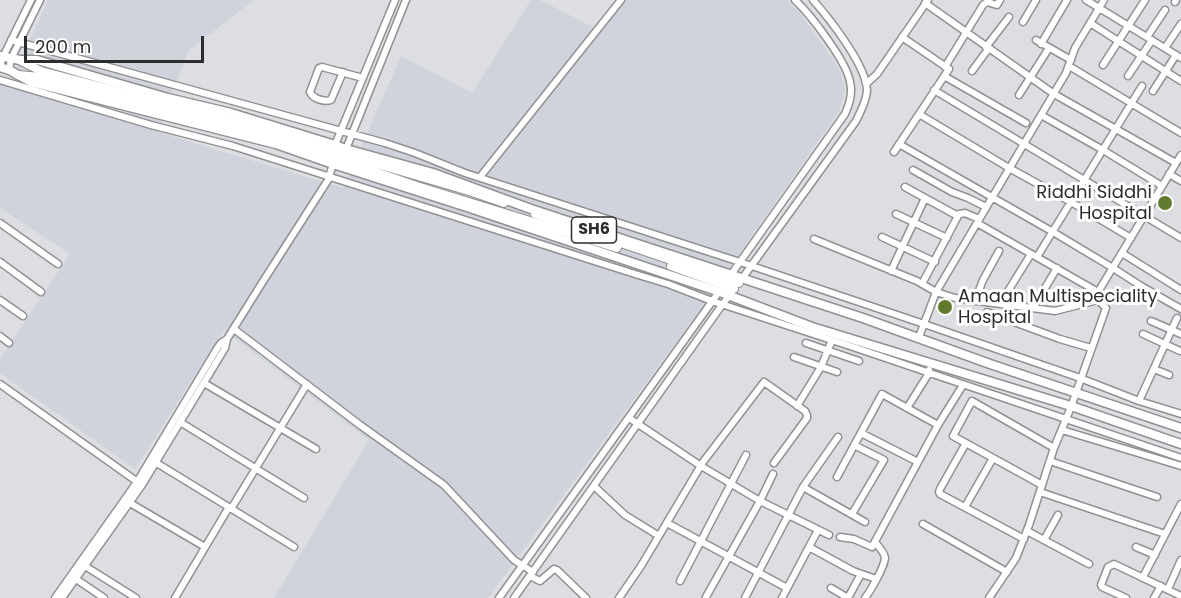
<!DOCTYPE html>
<html>
<head>
<meta charset="utf-8">
<style>
  body { margin:0 }
  #map { position:relative; width:1181px; height:598px; overflow:hidden; background:#dddee1; font-family:Poppins,sans-serif }
  canvas { display:block }
  .scale { position:absolute; left:24px; top:36px; width:180px; height:27px; box-sizing:border-box; border:3px solid #2c2d2e; border-top:0; padding-left:8px; font-size:18px; line-height:21px; white-space:nowrap; color:#2c2d2e; -webkit-text-stroke:4px #fff; paint-order:stroke }
</style>
</head>
<body>
<div id="map">
<canvas width="1181" height="598"></canvas>
<div class="scale">200 m</div>
</div>
<script>
const g = document.querySelector('canvas').getContext('2d');
g.lineJoin = 'round';
function fill(path, color) { g.fillStyle = color; g.fill(path, 'evenodd'); }
function strokePath(path, color, width, dash) { g.strokeStyle = color; g.lineWidth = width; g.lineCap = dash ? 'butt' : 'round'; g.setLineDash(dash || []); g.stroke(path); }
function write(font, color, halo, rows, align = 'center') {
  g.font = font + ' Poppins,sans-serif'; g.lineWidth = 6; g.setLineDash([]); g.textBaseline = 'middle'; g.strokeStyle = halo; g.fillStyle = color; for (const [text, x, y, turn = 0] of rows) {
    g.save(); g.translate(x, y); g.rotate((+turn || 0) * Math.PI / 180); g.textAlign = isNaN(turn) ? turn : align; if (halo) g.strokeText(text, 0, 0); g.fillText(text, 0, 0); g.restore();
  }
}
fill(new Path2D(`
  M48 0H254L188 51 158 132 343 188 401 56 472 93 531 0H540L599 30 622 0H787L800 13 839 68 845 89 840 110 704 304 488 598H274L369 440 224 330 135 469 0 373V359L70 254 0 208V83L9 85Z`), '#d0d3dc');
const minor = new Path2D(`
  M1086 0 1181 58
  M1175 2 1176 0
  M925 3 1054 94 1176 163
  M1023 22 1036 0
  M1090 23 1181 81
  M1147 37 1165 10
  M11 40 385 143 415 153 465 173 740 262 924 324 1080 378 1139 401 1181 414
  M1036 40 1071 60
  M1041 44 1067 0
  M986 47 1009 17
  M1165 48 1181 24
  M1103 65 1145 0
  M0 66 3 57 31 0
  M1069 66 1181 133
  M945 67 983 5 987 2 997 5 1000 0
  M9 70 11 59 40 0
  M972 71 989 48
  M343 72 331 100C324 102 313 99 310 92L319 68 322 67 363 78
  M944 76 1026 123
  M1128 76 1152 40
  M0 80 151 125 233 146 635 274 668 284 712 301 853 347 1181 458
  M866 84 877 74 928 0
  M934 90 1181 238
  M1153 91 1176 55
  M1019 95 1049 48
  M919 114 1009 168 1071 202 1131 238
  M1041 115 1103 150 1162 186
  M899 144 1053 232 1113 268 1141 286 1181 309
  M335 145 395 0
  M346 149 406 0
  M894 152 949 69 902 37
  M913 170 952 192 968 198 986 207
  M1169 174 1181 181
  M480 177 621 0
  M905 187 956 215 965 213 979 219
  M896 214 947 238
  M0 223 58 264
  M977 223 1098 292
  M882 237 935 262
  M814 239 917 281 936 292 955 298 1055 311 1098 300
  M1122 253 1181 290
  M1037 257 1142 86
  M0 262 41 292
  M891 271 925 198
  M730 276 845 114C850 103 853 93 850 82 847 62 811 15 795 0
  M741 280 856 121C861 111 866 102 867 91 867 66 829 18 813 0
  M922 284 959 214
  M0 300 23 316
  M975 301 983 280 999 251
  M1000 304 1031 254
  M1033 308 1057 268
  M987 312 1060 339 1091 348
  M1151 321 1181 334
  M234 329 360 425 444 485 514 560 533 572
  M1143 334 1180 351
  M0 336 9 343
  M919 337 936 292 1066 73 1075 48 1104 0
  M806 343 859 361
  M794 357 837 372
  M1154 369 1169 375
  M204 383 316 449
  M0 384 139 483
  M1139 401 1177 318
  M797 406 821 367 832 340
  M907 408 929 373V370
  M629 418 701 466 760 501 829 535
  M180 422 304 498
  M938 425 963 385
  M1062 430 1181 466
  M861 433 918 462
  M966 443 940 489 939 492 940 494 1024 539
  M1050 461 1157 497
  M155 462 294 547
  M837 477 882 394 938 425 872 547 854 539 840 537
  M1042 485 953 436 972 401 1054 448
  M594 486 625 515 659 536
  M803 487 865 522
  M1040 492 1165 534
  M130 503 205 547
  M965 507 993 458
  M231 509 307 384
  M852 514 884 460 854 445
  M667 523 787 588
  M923 524 1007 572
  M1027 531 1089 564
  M1044 540 1058 515
  M809 547 853 571 876 579
  M1136 547 1155 555
  M85 566 136 598
  M530 576 540 581 554 569 557 570 586 598
  M1143 577 1181 504
  M76 579 104 598
  M680 581 746 455
  M831 588 848 598
  M1168 589 1181 560
  M706 597 760 501 773 474
  M55 598 137 482 218 347 221 343 227 339
  M62 598 142 485 225 348 227 339 262 283 328 180 333 164
  M175 598 229 507
  M499 598 721 289
  M514 598 722 305 731 293
  M619 598 641 566 703 462 764 382 805 411 807 415V418L774 463
  M745 598 803 487 838 437
  M782 598 818 530
  M848 598 861 574
  M865 598C871 590 884 568 885 558 885 553 878 546 875 542
  M989 598 1016 558 1029 525 1054 448 1071 407 1106 308 1098 300V292L1181 155
  M1126 598 1102 587 1101 585 1108 567 1114 564 1181 596
  M1154 598 1161 586`);
const major = new Path2D(`
  M21 61 41 71 281 134 346 155 469 191 504 203
  M18 75 40 77 279 139 417 186 617 248
  M535 214 739 283
  M671 266 734 289`);
const highway = new Path2D(`
  M0 56 20 60H37L168 98 231 113 335 145 346 149 433 173 531 209 863 318 990 364 1181 428
  M0 67 9 70 31 82 276 144 333 164 470 208 720 292 812 327 1074 407 1181 444`);
strokePath(minor, '#909194', 9);
strokePath(major, '#909194', 10);
strokePath(highway, '#909194', 11);
strokePath(minor, '#fff', 6);
strokePath(major, '#fff', 8);
strokePath(highway, '#fff', 8);
for (const [x, y, r, color] of [
  [1165,203,8,"#617a2d"],
  [945,307,8,"#617a2d"]
]) { const dot = new Path2D(); dot.arc(x, y, r, 0, 2 * Math.PI); g.fillStyle = color; g.fill(dot); strokePath(dot, '#fff', 2); }
for (const [x, y, w] of [
  [594,230,45]
]) { const box = new Path2D(); box.roundRect(x - w / 2, y - 13, w, 26, 4.5); g.fillStyle = '#fff'; g.fill(box); strokePath(box, '#2c2d2e', 1.5); }
write('bold 16px', '#2c2d2e', null, [
  ["SH6",594,230]
]);
write('18px', '#2c2d2e', '#fff', [
  ["Riddhi Siddhi",1152,193],
  ["Hospital",1152,214],
  ["Amaan Multispeciality",958,297,"left"],
  ["Hospital",958,318,"left"]
], 'right');
</script>
</body>
</html>
